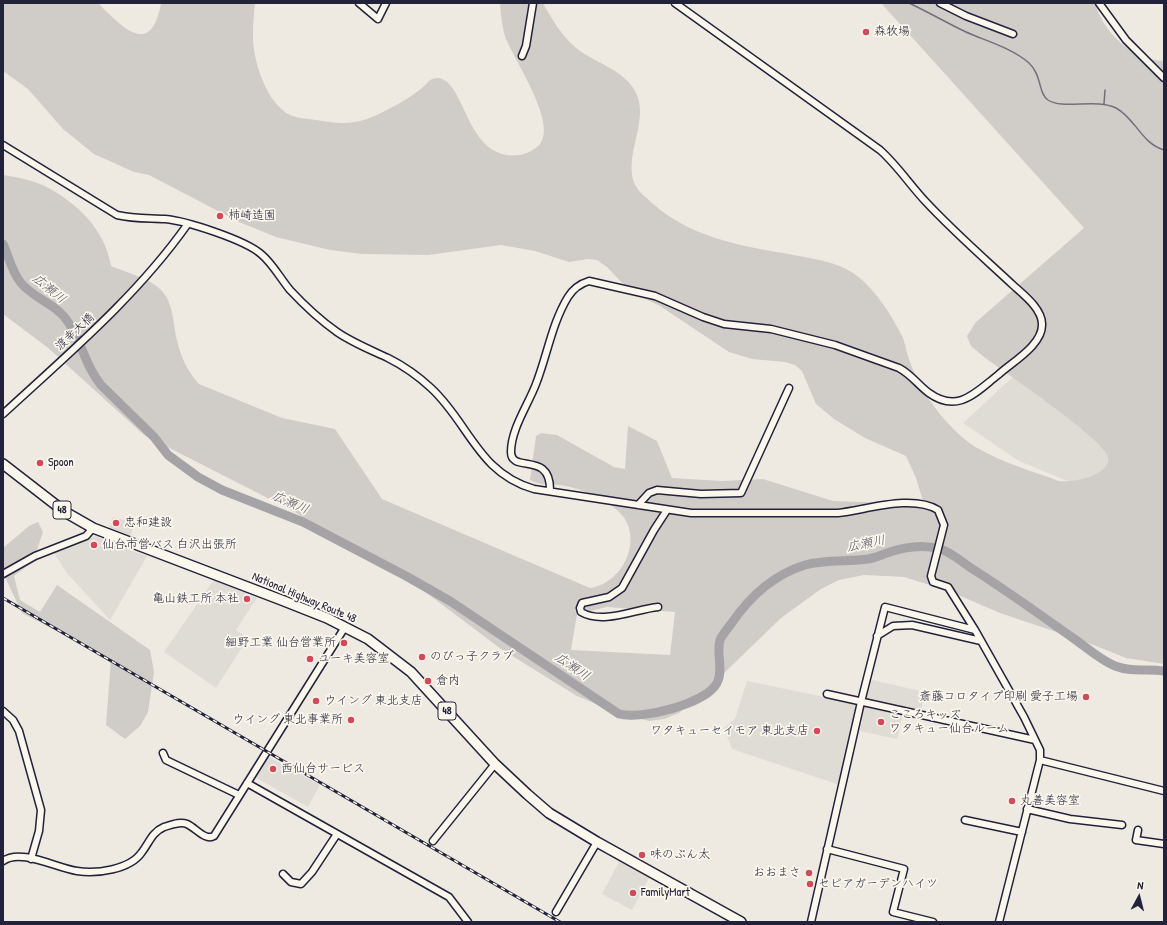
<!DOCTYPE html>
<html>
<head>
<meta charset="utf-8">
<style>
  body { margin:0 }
  #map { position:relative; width:1167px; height:925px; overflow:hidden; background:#eeeae2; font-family:"Patrick Hand",sans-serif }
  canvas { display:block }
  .frame { position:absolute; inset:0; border:4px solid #22223b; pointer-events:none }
  .north { position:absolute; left:1119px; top:877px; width:40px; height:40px; -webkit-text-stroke:3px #fbf7ec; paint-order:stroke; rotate:7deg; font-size:11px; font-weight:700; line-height:16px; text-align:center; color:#22223b }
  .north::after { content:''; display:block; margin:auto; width:14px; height:18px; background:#22223b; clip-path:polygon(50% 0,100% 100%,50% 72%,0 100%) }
</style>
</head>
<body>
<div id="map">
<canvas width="1167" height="925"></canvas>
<div class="frame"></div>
<div class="north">N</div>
</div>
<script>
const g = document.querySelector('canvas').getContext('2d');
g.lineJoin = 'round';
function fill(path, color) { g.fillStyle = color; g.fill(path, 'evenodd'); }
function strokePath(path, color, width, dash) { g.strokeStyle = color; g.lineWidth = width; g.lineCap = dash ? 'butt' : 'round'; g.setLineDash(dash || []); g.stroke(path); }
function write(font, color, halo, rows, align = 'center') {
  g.font = font + ' "Patrick Hand","Klee One",sans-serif'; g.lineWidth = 3.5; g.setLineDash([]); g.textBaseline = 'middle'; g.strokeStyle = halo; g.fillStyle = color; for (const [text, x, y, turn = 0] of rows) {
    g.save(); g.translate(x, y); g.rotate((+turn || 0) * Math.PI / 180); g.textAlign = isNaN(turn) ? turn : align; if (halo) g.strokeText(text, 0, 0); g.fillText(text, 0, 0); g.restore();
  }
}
fill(new Path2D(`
  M1151 249 1116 501 1019 461 963 423Z
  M113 517 135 523 130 537 109 529Z
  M96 536 112 544 147 556 110 620 66 572 53 551Z
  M214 580 257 598 236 630 248 638 216 688 164 652Z
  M872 680 925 692 921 711 866 700Z
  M747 681 858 704 840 785 732 749 724 728 735 719Z
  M865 705 903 713 897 739 860 731Z
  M267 756 320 785 308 807 255 777Z
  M620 860 650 876 632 910 602 894Z`), '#dfdbd5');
fill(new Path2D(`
  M3 3H98C122 27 151 59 161 3H255C254 13 253 23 253 33 252 59 266 103 290 115 297 118 308 119 316 120 333 123 350 125 367 119 385 112 407 100 422 88 427 84 430 78 437 78 466 78 465 162 519 155 526 154 535 150 540 144 557 123 515 61 506 39 502 28 501 15 500 3H543C552 19 561 35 575 47 595 64 626 69 637 95 649 123 620 163 637 188 640 193 647 198 651 202 689 237 740 246 789 254 812 259 837 261 856 275 876 290 892 316 903 338 906 346 907 355 910 362 921 394 952 435 981 450 1002 462 1028 470 1051 478 1054 479 1057 481 1060 481 1073 483 1112 475 1108 457 1104 439 1004 372 984 357L971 346 967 336 976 322 1084 228 881 3H1095C1103 33 1133 60 1164 61V664L1126 658 1086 642 1000 613 949 591 904 577 864 575 839 580 821 589 781 618 718 679 679 713 664 719 649 721 615 712 577 696 501 649 412 582 293 511 144 435 47 347 3 314V175C16 177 32 180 45 186 77 203 105 229 111 266 127 273 150 278 161 290 174 303 173 324 177 340 181 357 187 371 199 384L282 418 335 429 382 499 590 588C625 583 645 535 618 511 604 498 584 490 566 486 552 483 543 487 530 480L536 436 541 433 557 435 614 467 625 469 628 426 657 441 672 478 722 481 763 479 833 501 924 504 916 478 906 456 865 438 834 419 816 404 802 371 795 365 785 362 752 359 729 352 660 306 631 292 607 267 597 260 588 259 569 262 535 251 501 245 428 255 362 254 330 250 276 237 239 222 149 175 134 172 94 154 63 129 28 89 3 71ZM607 607 675 612 670 655 571 650 577 614Z
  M38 522 43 532 33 562 14 576 20 600 40 612 57 585 150 650 154 672 148 712 140 726 125 739 106 725 111 659 22 613 3 573V548L29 526Z`), '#d0cdc9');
strokePath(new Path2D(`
  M909 3C928 12 947 23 966 32 986 41 1012 48 1029 63 1042 75 1038 93 1048 100 1063 110 1096 98 1116 108 1135 118 1142 144 1164 150
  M1104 104 1105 90`), '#716f7c', 1.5);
strokePath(new Path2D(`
  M3 244C9 257 12 272 21 283 34 299 57 304 68 322 82 342 85 366 101 385L154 437 168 455 198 477 222 490 303 522 406 576 450 601 619 714C641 720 706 704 717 683 724 670 716 654 720 640 722 635 728 628 731 624 750 596 773 575 805 565 825 559 848 562 868 559 875 558 881 555 887 553 904 547 922 544 940 549 951 552 962 562 971 568 1006 590 1039 614 1073 638 1086 647 1100 660 1115 666 1133 673 1146 668 1164 671`), '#a6a3a7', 9);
const minor = new Path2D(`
  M359 3 378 19 386 3
  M940 3 966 16 1013 34
  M1099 3 1126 40 1164 78
  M522 56 526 46 533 3
  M3 145 117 215C134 219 149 218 165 219 187 221 245 240 261 254 273 264 280 278 290 290 304 305 320 320 337 332 353 343 371 350 388 358 404 366 418 376 431 388 469 423 478 473 534 489L691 513H838C866 510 912 494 938 510L944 525 931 576 933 582 948 587 975 630 1024 717 1040 750V760L999 922
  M3 414C68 354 136 297 187 225
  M550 491C551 450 511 474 511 452 511 429 528 405 536 384 547 356 552 323 568 297 573 289 579 284 589 281L655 296 703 317 724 324 771 329 835 345 899 368C912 375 918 385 929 393 958 414 976 392 998 375 1012 362 1043 345 1042 324 1042 309 1024 295 1014 286 984 258 954 232 926 202 910 185 897 165 880 150L675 3
  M638 505 649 493 657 490 701 494 741 493 789 388
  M3 574 35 556 86 536 93 528
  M658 607C636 609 603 625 581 612L580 608 582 603 609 597 622 588 654 530 667 510
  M877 636 893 626 912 625 981 641
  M827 694 1035 740
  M3 711 13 720 19 731 41 810 39 831 31 859
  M163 753 166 760 239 795
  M1040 760 1164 791
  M247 783 449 897 468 922
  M1027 809 1070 819 1122 825
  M965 820 1022 832
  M1138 830 1136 840 1164 844
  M433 841 495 764
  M827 849 904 869 893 912 933 922
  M3 861C21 848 56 868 77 871 96 874 130 870 142 852 149 843 152 832 164 827 171 825 180 821 187 824 196 828 205 841 214 836L345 627
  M283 874 291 882 301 884 312 872 337 834
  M556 912 597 842
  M811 922 861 702 885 607 975 630`);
const highway = new Path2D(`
  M3 464 65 512 93 528 284 601 327 618 368 639 411 672 495 764 527 794 549 813 597 842 741 922`);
strokePath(minor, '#22223b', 9);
strokePath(highway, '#22223b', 12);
strokePath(minor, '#fbf7ec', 6);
strokePath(highway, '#fbf7ec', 9);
const rail = new Path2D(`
  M3 598 560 922`);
strokePath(rail, '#22223b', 3);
strokePath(rail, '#fbf7ec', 1.5, [4.5]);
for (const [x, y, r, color] of [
  [866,32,4,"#d1495b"],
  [220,216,4,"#d1495b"],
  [40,463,4,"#d1495b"],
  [116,523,4,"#d1495b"],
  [94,545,4,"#d1495b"],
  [247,599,4,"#d1495b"],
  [344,643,4,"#d1495b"],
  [422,657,4,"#d1495b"],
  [310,659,4,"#d1495b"],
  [428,681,4,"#d1495b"],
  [1086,697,4,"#d1495b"],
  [316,701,4,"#d1495b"],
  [351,720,4,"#d1495b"],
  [881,722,4,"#d1495b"],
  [817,731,4,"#d1495b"],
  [273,769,4,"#d1495b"],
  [1012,801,4,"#d1495b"],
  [642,855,4,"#d1495b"],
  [809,873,4,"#d1495b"],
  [810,884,4,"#d1495b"],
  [633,893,4,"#d1495b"]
]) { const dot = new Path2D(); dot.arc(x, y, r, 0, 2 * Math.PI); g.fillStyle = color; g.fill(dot); strokePath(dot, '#fbf7ec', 1.5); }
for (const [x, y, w] of [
  [62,510,18],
  [447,711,18]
]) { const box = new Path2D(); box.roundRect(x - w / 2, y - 9, w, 18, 3); g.fillStyle = '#fbf7ec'; g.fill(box); strokePath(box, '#22223b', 1); }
write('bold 11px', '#22223b', null, [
  ["48",62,510],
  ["48",447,711]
]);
write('12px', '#22223b', '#fbf7ec', [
  ["森牧場",874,32],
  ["柿崎造園",228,216],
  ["Spoon",48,463],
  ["忠和建設",124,523],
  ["仙台市営バス 白沢出張所",102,545],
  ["亀山鉄工所 本社",239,599,"right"],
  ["細野工業 仙台営業所",336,643,"right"],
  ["のびっ子クラブ",430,657],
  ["ユーキ美容室",318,659],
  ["倉内",436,681],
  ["斎藤コロタイプ印刷 愛子工場",1078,697,"right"],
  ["ウイング 東北支店",324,701],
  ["こころキッズ",889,715],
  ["ワタキュー仙台ルーム",889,729],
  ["ウイング 東北事業所",343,720,"right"],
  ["ワタキューセイモア 東北支店",809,731,"right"],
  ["西仙台サービス",281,769],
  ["丸善美容室",1020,801],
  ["味のぶん太",650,855],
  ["おおまさ",801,873,"right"],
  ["セピアガーデンハイツ",818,884],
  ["FamilyMart",641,893]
], 'left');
write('12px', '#22223b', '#fbf7ec', [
  ["渡幸大橋",75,332,-43],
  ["National Highway Route 48",304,598,23]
]);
write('italic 13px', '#575666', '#fbf7ec', [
  ["広瀬川",49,289,39],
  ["広瀬川",290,503,23],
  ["広瀬川",866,544,-11],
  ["広瀬川",572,667,34]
]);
</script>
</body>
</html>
